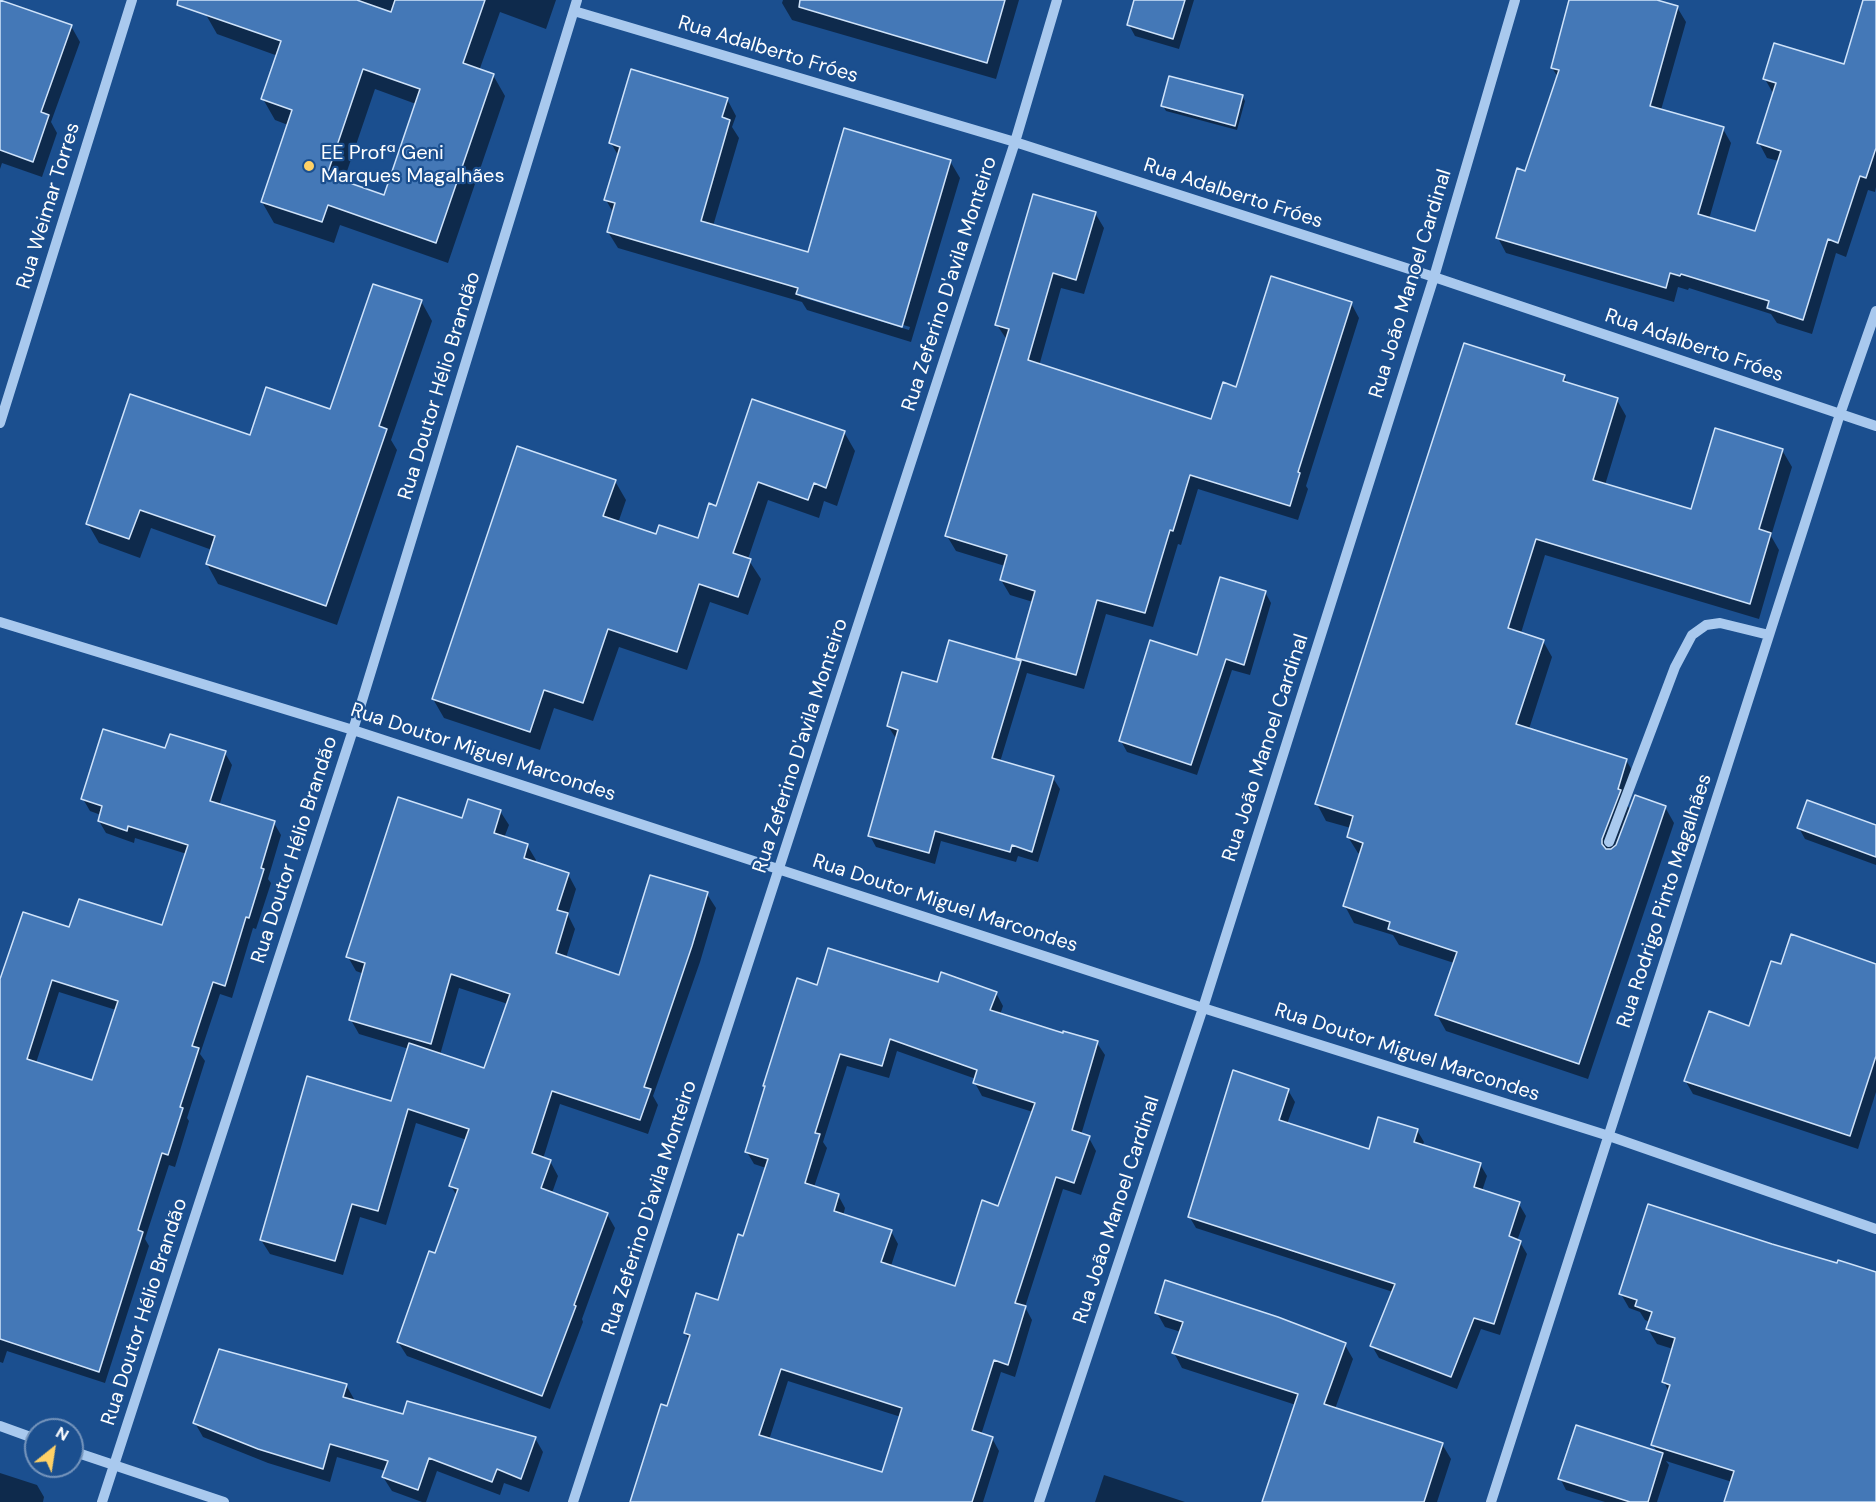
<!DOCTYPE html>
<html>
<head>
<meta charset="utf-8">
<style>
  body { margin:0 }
  #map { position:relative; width:1876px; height:1502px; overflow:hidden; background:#1b4f8f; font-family:"DM Sans",sans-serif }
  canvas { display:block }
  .north { position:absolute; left:24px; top:1418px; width:60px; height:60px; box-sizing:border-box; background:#1b4f8f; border:2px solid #7695bc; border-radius:50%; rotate:30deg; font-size:16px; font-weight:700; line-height:24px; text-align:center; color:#fff }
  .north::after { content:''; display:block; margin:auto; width:21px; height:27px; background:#ffd166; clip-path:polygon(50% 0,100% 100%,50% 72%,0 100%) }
</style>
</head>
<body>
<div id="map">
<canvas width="1876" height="1502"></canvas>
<div class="north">N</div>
</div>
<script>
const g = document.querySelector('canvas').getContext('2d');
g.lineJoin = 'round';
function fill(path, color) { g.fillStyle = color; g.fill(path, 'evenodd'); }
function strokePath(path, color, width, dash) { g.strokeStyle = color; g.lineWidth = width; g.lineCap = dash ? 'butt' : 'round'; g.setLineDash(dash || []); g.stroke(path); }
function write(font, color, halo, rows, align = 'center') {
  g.font = font + ' "DM Sans",sans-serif'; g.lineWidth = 4.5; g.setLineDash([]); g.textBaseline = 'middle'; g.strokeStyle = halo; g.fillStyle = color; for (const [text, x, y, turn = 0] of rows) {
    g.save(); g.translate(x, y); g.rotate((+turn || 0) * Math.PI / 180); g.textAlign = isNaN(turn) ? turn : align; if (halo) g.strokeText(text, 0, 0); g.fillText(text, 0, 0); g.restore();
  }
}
fill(new Path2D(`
  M209 0H556L546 29 500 12 479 71 493 75 505 96 448 263 340 225 334 243 274 223 262 202 288 125 275 120 263 99 278 56 217 34 205 13ZM375 89 416 104 384 196 343 183Z
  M783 0H1019L996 79 792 20 782 3Z
  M1136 0H1194L1179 49 1135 36 1129 25Z
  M1571 0H1651L1677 7 1686 22 1661 110 1723 129 1731 143 1709 219 1755 233 1779 161 1767 158 1759 143 1774 95 1765 79 1845 66 1876 36V187L1875 192 1868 190 1846 257 1836 253 1812 334 1777 323 1771 314 1689 288 1688 290 1678 287 1674 302 1506 253 1498 238 1525 172 1558 77 1552 68Z
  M0 1 71 26 80 42 51 122 57 133 42 177 2 163 0 169Z
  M1242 96 1245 101 1237 130 1166 111 1163 106Z
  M727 99 736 116 732 127 739 138 713 226 809 254 950 161 960 178 911 342 807 310 802 302 618 248 608 232 614 214 606 200 619 157 611 143ZM801 294 910 327 909 330 801 297Z
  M1095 213 1104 228 1084 294 1061 288 1039 366 1212 421 1237 389 1351 303 1359 318 1306 486 1308 489 1298 520 1198 489 1181 545 1178 544 1153 627 1106 614 1084 689 1027 673 1000 762 1053 778 1060 789 1038 862 1018 856 1016 862 941 841 935 864 876 847 870 836 897 738 895 737 888 726 938 684 1020 662 1017 658 1033 602 1010 595 1001 580 1005 566 956 551 947 536 1007 340 997 325Z
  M421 301 432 321 391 440 397 450 337 625 218 584 207 564 212 550 151 528 140 558 99 543 88 524 251 437 331 411Z
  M1564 376 1568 384 1617 400 1626 416 1605 485 1692 511 1782 450 1792 467 1771 536 1779 550 1759 619 1545 555 1521 633 1543 641 1552 657 1529 729 1626 760 1636 777 1627 805 1631 810 1665 807 1674 823 1588 1079 1446 1031 1437 1015 1454 963 1399 945 1393 935 1354 923 1345 906 1361 854 1358 853 1348 837 1351 828 1326 821 1317 804Z
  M753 401 844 432 855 451 837 506 824 501 819 518 768 500 748 559 761 579 748 615 710 602 687 670 619 647 593 721 554 708 540 750 444 718 433 699 615 481 626 500 618 523 657 536 699 540 717 508Z
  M1265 592 1271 603 1250 675 1232 670 1197 775 1127 752 1121 741 1198 657Z
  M166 750 225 753 232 765 219 806 274 823 281 835 268 879 271 883 256 929 253 928 232 998 220 994 200 1054 205 1061 187 1118 189 1121 175 1167 169 1165 145 1239 149 1246 105 1383 7 1351 3 1363 0 1362V978L70 929 163 927 187 854 135 838 134 843 106 833 99 821 101 815 90 811 83 799ZM59 992 116 1010 93 1082 36 1063Z
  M500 811 509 825 504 838 527 845 536 860 534 863 568 874 576 889 568 915 575 929 566 958 620 977 707 894 716 908 700 962 653 1096 658 1105 648 1134 560 1104 543 1159 550 1161 558 1176 552 1193 607 1214 615 1228 582 1319 583 1322 550 1409 407 1356 398 1342 436 1255 457 1196 451 1186 467 1140 416 1123 386 1225 360 1217 343 1275 270 1254 261 1240 392 1103 409 1049 359 1034 351 1020 364 974 356 971 348 957 463 820ZM459 988 508 1004 485 1070 440 1055Z
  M1876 827V865L1805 839 1799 828Z
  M1876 965V1092L1858 1149 1693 1094 1685 1080 1750 1028 1782 966Z
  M939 984 996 993 1003 1006 1000 1015 1064 1035 1097 1043 1105 1055 1081 1135 1089 1138 1096 1151 1081 1195 1063 1189 1025 1307 1032 1320 1015 1377 1001 1372 981 1435 992 1438 999 1451 983 1502H631L668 1408 690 1341 685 1333 719 1302 744 1238 766 1168 754 1164 747 1152 766 1089 764 1086 818 987ZM897 1051 976 1079 975 1083 982 1096 1033 1112 999 1208 956 1287 891 1266 898 1244 891 1231 843 1216 845 1208 838 1195 814 1187 827 1148 823 1142 847 1066 889 1078ZM788 1381 901 1417 883 1474 769 1440Z
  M1288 1090 1295 1102 1287 1124 1370 1151 1417 1130 1424 1142 1422 1146 1480 1164 1487 1176 1482 1191 1519 1204 1526 1216 1517 1241 1520 1242 1527 1254 1500 1335 1481 1329 1457 1389 1379 1358 1372 1346 1393 1292 1196 1228 1189 1216Z
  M1771 1245 1876 1274V1502H1725L1732 1482 1666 1461 1669 1465 1657 1502H1605L1566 1490 1560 1478 1657 1452 1653 1445 1669 1392 1664 1382 1673 1349 1657 1344 1648 1329 1650 1322 1645 1320 1640 1312 1629 1308 1621 1294Z
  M1157 1313 1345 1345 1353 1359 1335 1409 1442 1444 1451 1459 1437 1502H1264L1296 1405 1182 1368 1174 1353 1181 1332 1165 1327Z
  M346 1385 354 1399 353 1401 403 1416 535 1438 543 1452 529 1492 504 1483 500 1495 437 1471 426 1502H422L392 1491 383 1477 385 1471 337 1457 330 1482 268 1463 203 1437 195 1423Z
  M0 1473 37 1485 44 1497 43 1502H0Z
  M1104 1475 1185 1502H1095Z`), '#0007');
const building = new Path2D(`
  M0 0 72 25 41 112 49 115 33 162 0 150Z
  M178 0H357L391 12 395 0H485L463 63 494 74 436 243 328 205 322 222 261 202 292 110 261 99 281 41 177 5ZM363 69 420 89 384 195 327 175Z
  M800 0H1005L987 63 799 7Z
  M1134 0H1185L1173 39 1127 25Z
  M1569 0H1657L1678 6 1650 106 1724 127 1698 214 1755 231 1781 151 1757 143 1776 83 1763 79 1774 43 1844 64 1863 0H1876V148L1866 178 1860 176 1838 243 1828 239 1803 320 1767 308 1769 301 1681 274 1680 276 1670 273 1666 288 1496 238 1517 168 1525 171 1559 70 1551 68Z
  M631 69 728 98 722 117 730 120 701 221 808 252 844 128 951 160 902 327 796 294 798 288 607 232 615 203 604 200 620 147 609 143Z
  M1169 76 1243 95 1235 126 1161 106Z
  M1033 194 1096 212 1076 280 1053 273 1028 360 1211 419 1223 382 1236 387 1271 276 1352 302 1298 472 1300 473 1290 506 1190 475 1173 531 1170 530 1145 613 1097 600 1076 675 1016 658 1035 591 1000 580 1007 555 945 536 1009 329 995 325Z
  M373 284 422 300 379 426 387 429 326 606 206 564 215 536 140 510 129 539 86 524 130 394 250 435 266 387 330 409Z
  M1464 343 1565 375 1563 381 1618 398 1593 480 1691 509 1715 428 1783 449 1759 529 1771 533 1750 604 1536 539 1508 628 1544 640 1516 724 1627 759 1618 789 1621 790 1602 839V844L1606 849H1611L1616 845 1635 795 1666 806 1579 1064 1435 1015 1457 952 1388 929 1390 922 1343 906 1363 843 1347 837 1353 816 1315 804Z
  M752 399 845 431 826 488 814 483 808 500 758 482 733 553 751 559 738 597 699 584 677 652 608 629 583 703 544 690 530 732 432 699 517 446 616 480 603 516 656 534 659 525 698 538 709 503 716 506Z
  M1220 577 1266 591 1244 665 1226 659 1191 765 1119 741 1150 640 1197 655Z
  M949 640 1021 661 992 758 1054 776 1032 852 1012 845 1010 852 935 831 929 853 868 836 898 730 887 726 902 672 937 682Z
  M103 729 165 748 170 734 226 751 210 801 275 821 261 868 264 869 249 918 246 917 225 986 213 982 192 1046 199 1048 180 1107 183 1108 168 1155 162 1153 138 1230 143 1232 99 1372 0 1339V979L23 912 69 927 79 899 162 925 188 845 128 826 127 831 98 821 102 806 81 799ZM52 980 118 1001 92 1080 27 1059Z
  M398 797 462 818 468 799 501 810 494 833 528 844 524 858 569 873 557 910 568 913 556 953 619 975 650 875 708 892 692 946 644 1087 651 1089 640 1120 552 1091 532 1153 551 1160 541 1188 608 1213 574 1305 576 1306 542 1396 397 1342 429 1251 435 1253 458 1189 449 1186 469 1129 408 1109 378 1211 352 1204 335 1261 260 1240 307 1076 391 1101 409 1043 484 1068 510 994 451 974 431 1044 349 1020 365 963 346 957Z
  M1807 800 1876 825V857L1797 828Z
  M1791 934 1876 964V1056L1850 1136 1684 1081 1709 1011 1749 1026 1771 961 1781 964Z
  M828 948 938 982 941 972 997 992 990 1010 1063 1033V1031L1098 1041 1072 1130 1090 1136 1074 1183 1056 1177 1015 1303 1026 1306 1008 1365 994 1360 972 1430 993 1437 972 1502H630L661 1404 667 1406 690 1335 684 1333 696 1293 718 1300 738 1234 743 1236 768 1159 745 1152 765 1086H763L797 978 817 985ZM890 1039 977 1070 973 1083 1035 1103 998 1206 982 1200 955 1286 881 1262 892 1230 834 1211 839 1194 805 1183 820 1134 815 1133 840 1054 882 1066ZM781 1369 902 1408 882 1472 759 1435Z
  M1233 1070 1289 1089 1279 1120 1369 1149 1378 1117 1418 1129 1414 1142 1481 1163 1474 1187 1520 1202 1509 1236 1521 1241 1494 1324 1474 1318 1451 1377 1370 1346 1395 1284 1188 1217Z
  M1648 1204 1772 1244 1837 1263 1838 1260 1876 1272V1502H1724L1734 1471 1651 1445 1670 1385 1662 1382 1675 1338 1646 1329 1652 1312 1635 1306 1637 1300 1619 1294Z
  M1165 1280 1278 1317 1346 1343 1324 1404 1443 1443 1424 1502H1262L1298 1394 1172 1353 1183 1322 1155 1313Z
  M219 1349 347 1384 343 1397 403 1414 407 1401 536 1437 521 1479 497 1469 492 1482 429 1458 418 1490 382 1477 388 1461 330 1444 323 1469 258 1449 193 1423Z
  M1576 1425 1663 1453 1648 1502H1630L1558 1479Z`);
fill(building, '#4478b7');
strokePath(building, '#cfe3fa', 1.5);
strokePath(new Path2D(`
  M574 11 1015 142 1434 277 1876 426
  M0 423 132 0
  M0 622 353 730 1203 1008 1609 1136 1876 1229
  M1609 842 1675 667 1692 635 1706 625 1720 623 1769 635
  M0 1426 36 1439
  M72 1451 224 1502
  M102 1502 353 730 577 0
  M573 1502 1015 142 1057 0
  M1039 1502 1203 1008 1434 277 1515 0
  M1491 1502 1840 414 1876 311`), '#a9c9ee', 10);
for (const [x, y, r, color] of [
  [309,166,6,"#ffd166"]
]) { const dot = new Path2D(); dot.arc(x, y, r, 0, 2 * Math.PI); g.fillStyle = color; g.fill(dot); strokePath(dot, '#1b4f8f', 2); }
write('20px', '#fff', '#1b4f8f', [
  ["Rua Adalberto Fróes",768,50,17],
  ["Rua Adalberto Fróes",1233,194,18],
  ["Rua Weimar Torres",49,206,-73],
  ["Rua Zeferino D'avila Monteiro",950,284,-72],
  ["Rua João Manoel Cardinal",1411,284,-73],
  ["Rua Adalberto Fróes",1694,346,19],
  ["Rua Doutor Hélio Brandão",440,386,-73],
  ["Rua Zeferino D'avila Monteiro",801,746,-72],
  ["Rua João Manoel Cardinal",1266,748,-72],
  ["Rua Doutor Miguel Marcondes",483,753,18],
  ["Rua Doutor Hélio Brandão",295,850,-72],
  ["Rua Rodrigo Pinto Magalhães",1665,901,-72],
  ["Rua Doutor Miguel Marcondes",945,904,18],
  ["Rua Doutor Miguel Marcondes",1407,1053,18],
  ["Rua Zeferino D'avila Monteiro",650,1208,-72],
  ["Rua João Manoel Cardinal",1117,1210,-72],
  ["Rua Doutor Hélio Brandão",145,1312,-72]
]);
write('20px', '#fff', '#1b4f8f', [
  ["EE Profª Geni",321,154],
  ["Marques Magalhães",321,177]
], 'left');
</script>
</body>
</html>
